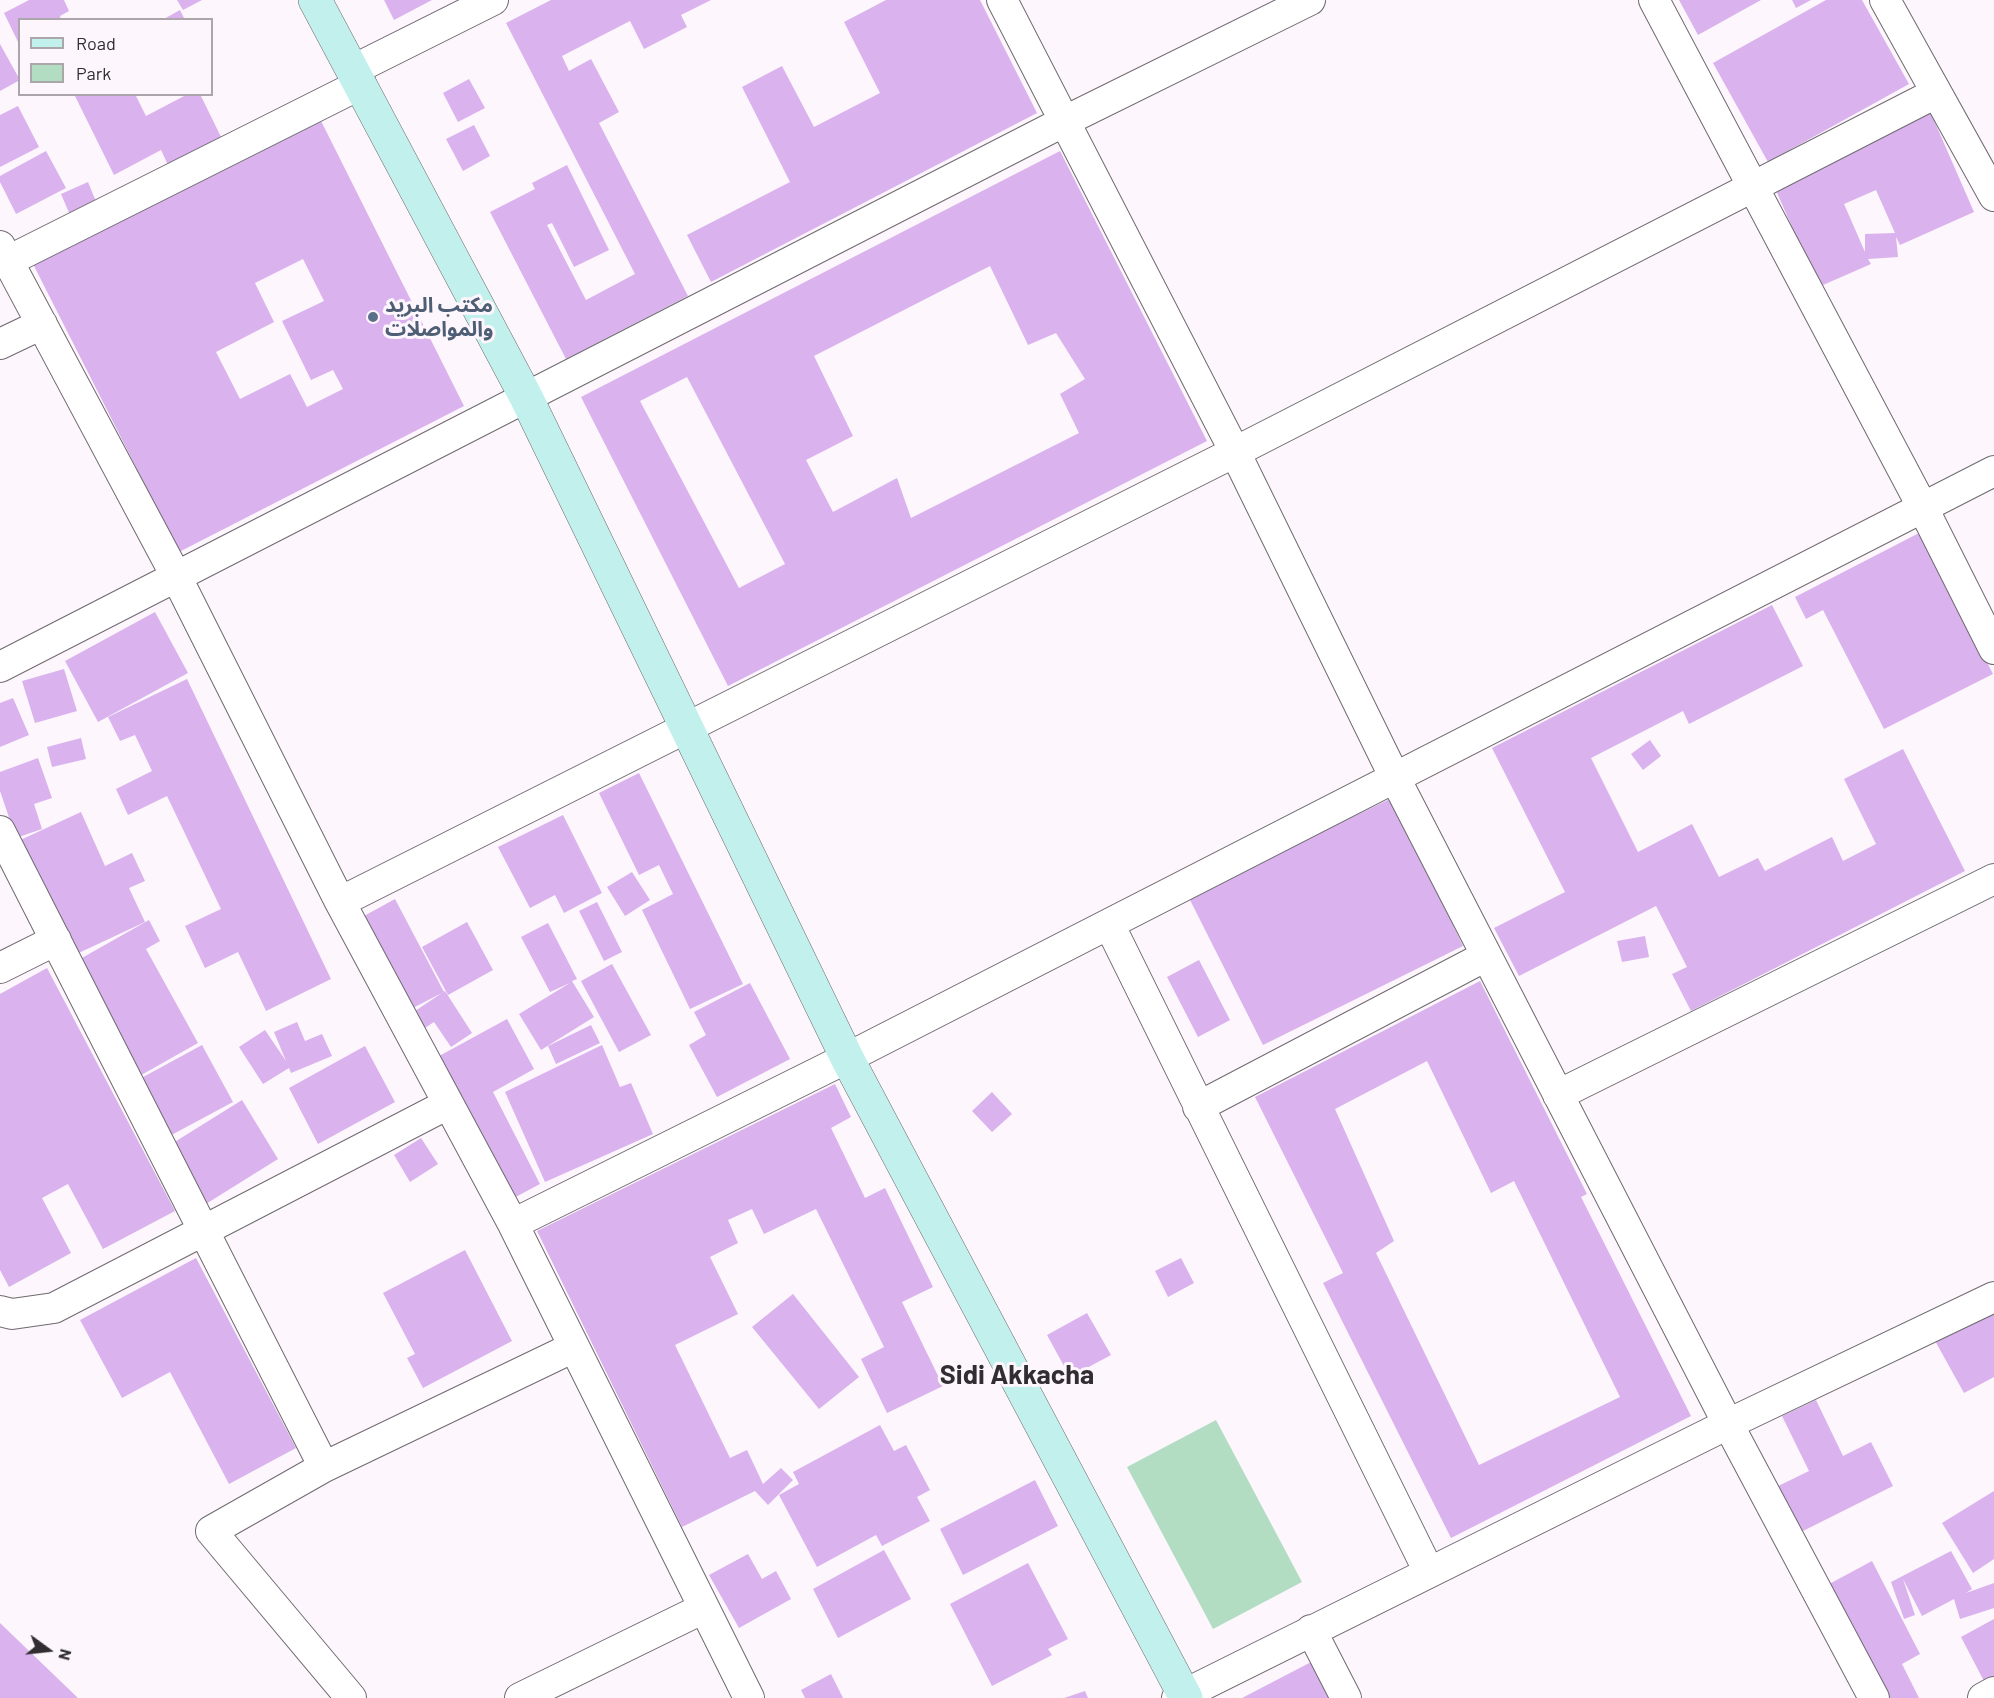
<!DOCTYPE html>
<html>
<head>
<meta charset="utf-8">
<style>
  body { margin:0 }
  #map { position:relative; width:1994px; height:1698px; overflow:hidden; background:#fdf6fc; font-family:Barlow,sans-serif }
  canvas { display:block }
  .legend { position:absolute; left:18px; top:18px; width:195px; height:78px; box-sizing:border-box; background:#fdf6fc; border:2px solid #aba6aa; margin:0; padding:8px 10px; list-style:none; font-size:18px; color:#302e30 }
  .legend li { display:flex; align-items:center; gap:12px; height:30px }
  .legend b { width:30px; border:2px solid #aba6aa }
  .north { position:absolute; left:18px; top:1620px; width:60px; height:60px; -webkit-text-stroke:4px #fdf6fc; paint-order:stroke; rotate:105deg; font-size:16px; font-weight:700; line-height:24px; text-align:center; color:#302e30 }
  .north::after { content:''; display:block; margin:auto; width:21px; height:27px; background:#302e30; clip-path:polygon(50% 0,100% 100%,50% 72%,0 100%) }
</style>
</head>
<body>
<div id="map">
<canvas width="1994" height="1698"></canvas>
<ul class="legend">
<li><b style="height:8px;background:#c2f0ec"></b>Road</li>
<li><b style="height:16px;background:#b2ddc3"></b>Park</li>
</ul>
<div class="north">N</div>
</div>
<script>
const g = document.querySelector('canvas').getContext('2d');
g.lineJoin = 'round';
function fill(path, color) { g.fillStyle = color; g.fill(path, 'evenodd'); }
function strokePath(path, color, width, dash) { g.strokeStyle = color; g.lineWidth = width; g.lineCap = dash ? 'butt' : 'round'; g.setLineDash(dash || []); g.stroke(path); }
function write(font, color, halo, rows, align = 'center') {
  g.font = font + ' Barlow,"Noto Sans Arabic",sans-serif'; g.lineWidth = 6; g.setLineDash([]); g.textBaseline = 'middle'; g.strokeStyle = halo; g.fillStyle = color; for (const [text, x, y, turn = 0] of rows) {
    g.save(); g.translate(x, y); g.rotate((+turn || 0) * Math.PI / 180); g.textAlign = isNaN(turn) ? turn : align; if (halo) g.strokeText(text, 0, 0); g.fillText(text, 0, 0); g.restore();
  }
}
fill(new Path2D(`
  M1216 1420 1302 1582 1213 1629 1127 1467Z`), '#b2ddc3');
fill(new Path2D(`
  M29 0H64L69 11 60 16 61 20H20V46L4 13Z
  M177 0H202L183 10Z
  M384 0H432L394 20Z
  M551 0H711L681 15 687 27 644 49 630 21 562 56 569 71 591 59 619 112 599 123 688 296 566 359 490 212 535 189 532 183 567 165 609 250 574 267 552 223 547 225 586 300 635 274 506 23Z
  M886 0H980L1037 113 711 282 687 235 790 182 742 87 782 66 814 127 880 93 844 22Z
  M1679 0H1761L1698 35Z
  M1792 0H1811L1796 8Z
  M1826 0H1862L1909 84 1768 162 1713 63Z
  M180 10 185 20H162Z
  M0 44 20 80 0 91Z
  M469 79 485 108 458 122 443 93Z
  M74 94H135L146 116 188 94H200L223 141 169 167 161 150 114 175Z
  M18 106 39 147 0 167V115Z
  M1929 109 1974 212 1900 245 1896 237 1898 257 1868 259 1871 264 1798 296 1802 250 1771 179ZM1876 190 1895 233 1865 234V252L1844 204Z
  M319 117 464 406 179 552 33 264ZM303 259 324 301 282 321 311 380 333 370 343 389 307 407 290 374 240 399 216 352 274 322 255 283Z
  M474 125 490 156 463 171 446 139Z
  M46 151 66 188 16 214 0 182V176Z
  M1060 151 1207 441 728 686 581 397ZM990 266 1028 345 1056 333 1085 379 1060 394 1079 433 911 518 897 478 833 512 806 460 853 436 814 356ZM687 377 785 564 739 588 640 401Z
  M88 182 97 204 70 215 61 194Z
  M1921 532 1993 674 1884 729 1823 610 1806 619 1795 597Z
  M1772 605 1803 666 1689 724 1683 711 1591 758 1638 852 1692 824 1719 877 1758 858 1765 871 1832 837 1843 861 1876 844 1844 779 1903 749 1965 871 1691 1011 1672 974 1687 967 1656 906 1519 976 1494 928 1565 892 1492 748Z
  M155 612 188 673 98 722 65 661Z
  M64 669 77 711 35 723 22 681Z
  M187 679 331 979 266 1011 238 952 205 968 185 926 221 909 167 796 128 815 116 789 152 771 135 735 120 741 108 717Z
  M13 698 29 735 0 747V703Z
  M81 738 86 759 52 767 47 747Z
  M1650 740 1661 756 1643 770 1631 754Z
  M38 758 52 798 34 804 42 829 16 838 0 791V772Z
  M639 773 743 984 690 1009 642 910 673 894 659 865 639 875 599 793Z
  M1392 798 1463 946 1263 1045 1188 896Z
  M81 812 105 866 132 853 145 881 129 888 145 922 68 958 16 842Z
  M563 815 602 893 564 913 555 895 530 908 498 847Z
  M632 872 650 900 625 916 607 887Z
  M395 899 444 992 401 1014 353 922Z
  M597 902 622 952 604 961 579 911Z
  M149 920 160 941 146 949 198 1043 136 1078 73 963Z
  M467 922 493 970 448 995 422 947Z
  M548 923 577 979 572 981 594 1017 541 1050 519 1014 570 983 550 992 521 937Z
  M1645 936 1649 957 1622 962 1617 941Z
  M1199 960 1230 1020 1198 1037 1167 977Z
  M612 964 651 1035 619 1052 581 981Z
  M47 968 175 1211 103 1249 68 1184 42 1198 71 1253 9 1287 0 1270V994Z
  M1480 981 1587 1194 1581 1197 1691 1416 1451 1538 1323 1283 1343 1273 1255 1097ZM1427 1061 1491 1193 1514 1181 1620 1397 1479 1465 1376 1253 1394 1241 1335 1109Z
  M750 983 790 1059 717 1097 689 1045 706 1035 694 1012Z
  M445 991 472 1033 451 1047 434 1022 408 1039 397 1023Z
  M507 1019 534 1069 493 1092 540 1184 495 1208 419 1067Z
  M297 1022 305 1041 322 1034 332 1056 291 1073 289 1068 263 1084 239 1047 265 1030 286 1061 274 1032Z
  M591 1025 600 1043 556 1064 548 1046Z
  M202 1045 233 1102 164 1139 134 1082Z
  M602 1045 620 1087 631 1083 653 1134 545 1182 505 1092Z
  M365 1046 395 1102 318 1144 289 1088Z
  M835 1084 851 1117 831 1128 865 1198 885 1188 933 1287 902 1302 943 1386 887 1413 861 1359 884 1347 816 1209 764 1234 752 1209 728 1220 738 1243 710 1257 738 1314 675 1345 730 1458 747 1450 763 1484 781 1468 793 1480 768 1505 755 1491 682 1527 537 1231Z
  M992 1092 1012 1114 992 1132 972 1111Z
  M242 1100 278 1159 201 1207 165 1148Z
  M421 1138 438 1164 410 1182 394 1155Z
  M465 1250 512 1341 423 1388 407 1358 415 1354 383 1293Z
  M196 1258 296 1448 229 1484 170 1372 122 1398 80 1320Z
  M1181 1258 1194 1283 1168 1297 1155 1271Z
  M793 1294 859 1377 819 1409 752 1327Z
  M1994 1306V1377L1964 1393 1934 1339Z
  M1087 1313 1111 1355 1070 1377 1047 1335Z
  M1816 1400 1843 1456 1871 1442 1893 1486 1793 1536 1770 1490 1809 1471 1782 1416Z
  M880 1425 894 1451 906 1445 930 1490 917 1497 930 1521 882 1546 876 1535 817 1567 779 1495 799 1484 793 1472Z
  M1035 1480 1058 1526 963 1575 940 1529Z
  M1994 1491V1559L1973 1573 1942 1523Z
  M884 1550 911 1599 838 1638 813 1589Z
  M1951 1551 1972 1589 1966 1593 1994 1583V1608L1960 1619 1954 1599 1922 1616 1903 1579 1915 1615 1904 1619 1891 1582Z
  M748 1554 762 1579 776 1571 791 1599 739 1628 709 1575Z
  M1872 1561 1920 1654 1902 1664 1919 1698H1876L1820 1589Z
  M1028 1563 1068 1639 1048 1649 1052 1655 992 1686 950 1604Z
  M1994 1619V1679L1985 1683 1961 1637Z
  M0 1623 78 1698H0Z
  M1315 1660 1334 1698H1242Z
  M831 1674 843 1698H805L801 1690Z
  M1085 1691 1088 1698H1064Z`), '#d9b2ee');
const minor = new Path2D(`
  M1002 0 1235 452 1395 778 1728 1424 1874 1698
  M1654 0 1923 508 1994 649
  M1885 0 1994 196
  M353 70 493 0
  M0 246 176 576 340 902 513 1224 749 1698
  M8 261 361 84
  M0 344 42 324
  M0 667 1063 122 1310 0
  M0 831 324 1467
  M340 902 1235 452 1936 93
  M1109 924 1429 1572
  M0 968 56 940
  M1558 1095 1994 879
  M1198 1107 1486 956
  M513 1224 847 1058 1994 471
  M0 1311 12 1314 54 1308 448 1104
  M1311 1630 1346 1698
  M351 1698 211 1531 324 1467 574 1347
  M520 1698 704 1608
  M1177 1698 1728 1424 1994 1297
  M1983 1698 1994 1692`);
const secondary = new Path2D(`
  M315 0 526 397 847 1058 1186 1698`);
strokePath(minor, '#6f6a6f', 32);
strokePath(secondary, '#6f6a6f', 34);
strokePath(minor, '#fff', 30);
strokePath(secondary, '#c2f0ec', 33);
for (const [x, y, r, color] of [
  [373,317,6,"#5c6f8a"]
]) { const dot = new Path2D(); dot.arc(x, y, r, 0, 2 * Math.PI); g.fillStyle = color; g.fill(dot); strokePath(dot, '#fdf6fc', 2); }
write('bold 21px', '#4e5e75', '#fdf6fc', [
  ["مكتب البريد",385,305],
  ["والمواصلات",385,329]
], 'left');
write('bold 27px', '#312d31', '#fdf6fc', [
  ["Sidi Akkacha",1017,1375]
]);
</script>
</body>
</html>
